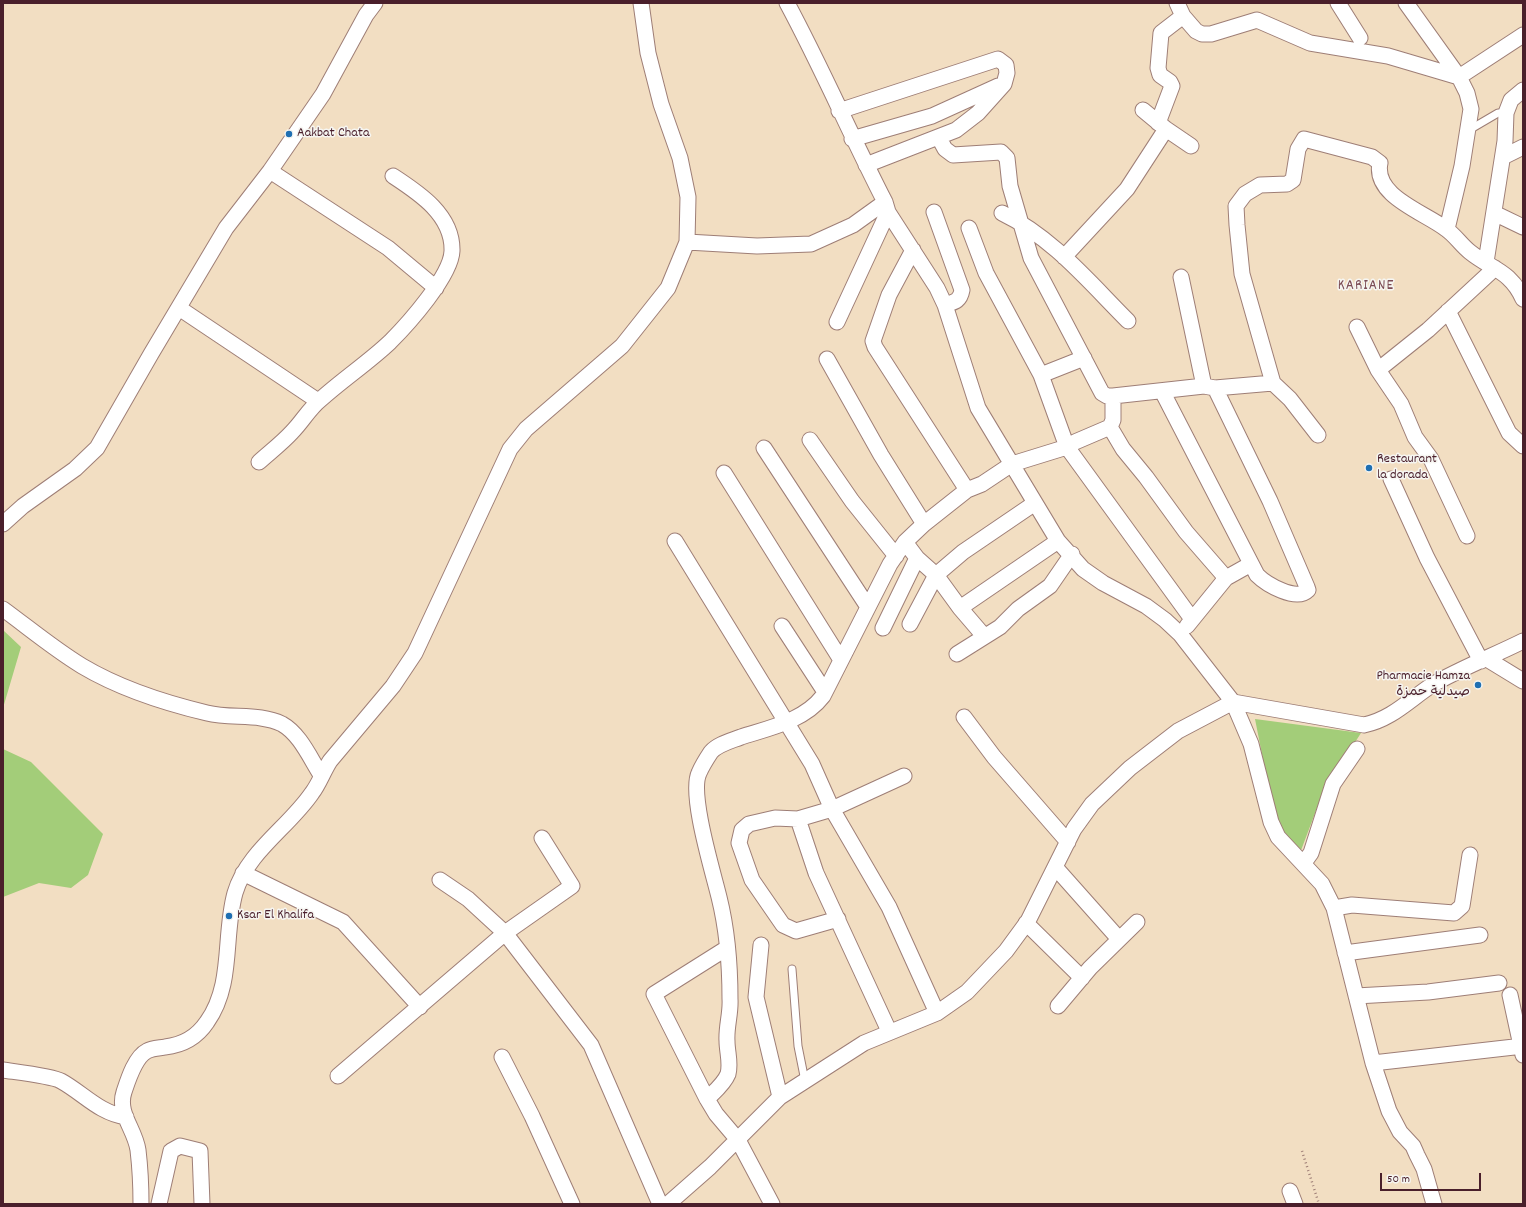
<!DOCTYPE html>
<html>
<head>
<meta charset="utf-8">
<style>
  body { margin:0 }
  #map { position:relative; width:1526px; height:1207px; overflow:hidden; background:#f2dec2; font-family:Dekko,sans-serif }
  canvas { display:block }
  .frame { position:absolute; inset:0; border:4px solid #4a1f2b; pointer-events:none }
  .scale { position:absolute; left:1380px; top:1173px; width:101px; height:18px; box-sizing:border-box; border:2px solid #4a1f2b; border-top:0; padding-left:5px; font-size:12px; line-height:14px; white-space:nowrap; color:#4a1f2b; -webkit-text-stroke:3px #f6f6f2; paint-order:stroke }
</style>
</head>
<body>
<div id="map">
<canvas width="1526" height="1207"></canvas>
<div class="frame"></div>
<div class="scale">50 m</div>
</div>
<script>
const g = document.querySelector('canvas').getContext('2d');
g.lineJoin = 'round';
function fill(path, color) { g.fillStyle = color; g.fill(path, 'evenodd'); }
function strokePath(path, color, width, dash) { g.strokeStyle = color; g.lineWidth = width; g.lineCap = dash ? 'butt' : 'round'; g.setLineDash(dash || []); g.stroke(path); }
function write(font, color, halo, rows, align = 'center') {
  g.font = font + ' Dekko,"Playpen Sans Arabic",sans-serif'; g.lineWidth = 3; g.setLineDash([]); g.textBaseline = 'middle'; g.strokeStyle = halo; g.fillStyle = color; for (const [text, x, y, turn = 0] of rows) {
    g.save(); g.translate(x, y); g.rotate((+turn || 0) * Math.PI / 180); g.textAlign = isNaN(turn) ? turn : align; if (halo) g.strokeText(text, 0, 0); g.fillText(text, 0, 0); g.restore();
  }
}
fill(new Path2D(`
  M3 630 21 647 3 708Z
  M1255 719 1361 733 1323 792 1300 853 1275 820Z
  M3 749 31 762 103 834 88 875 71 888 39 883 3 897Z`), '#a3cd79');
const service = new Path2D(`
  M1469 130 1498 113H1506
  M792 969 798 1046 805 1081`);
const minor = new Path2D(`
  M787 3C822 68 851 136 885 202L888 212 937 288 945 305 978 408 1058 541 1083 569 1103 583 1146 606 1165 620 1180 634 1233 702 1251 744 1271 822 1278 837 1322 884 1334 908 1373 1063 1389 1111 1400 1132 1413 1146 1417 1155 1424 1169 1434 1204
  M1177 3 1183 16 1196 31 1202 34H1211L1257 20 1310 43 1388 56 1459 77 1523 35
  M1338 3 1360 38
  M1406 3 1459 77 1467 93 1471 109 1462 166 1447 229
  M1143 110 1166 129 1191 146
  M839 111 998 59 1006 65 1007 73 1004 84 978 113 956 130 866 165
  M1158 123 1172 86 1170 82 1160 75 1158 68 1161 33 1183 16
  M939 138 945 149 953 155 1001 152 1007 158 1010 186 1031 258 1102 393 1107 396H1113L1204 386 1215 388 1273 383
  M852 139 932 116 998 86
  M1503 157 1523 147
  M270 171 388 248 436 288
  M934 212 962 290C960 301 955 302 945 305
  M1002 213C1052 237 1089 282 1128 321
  M1494 213 1523 227
  M969 228 986 273 1041 375 1067 447 1192 619
  M687 242 757 246 811 244 853 225 885 202
  M913 250 889 295 873 341 875 347 967 490
  M1064 257 1127 189 1166 129
  M1486 262 1505 141 1506 113 1511 100 1523 90
  M1181 277 1204 386
  M179 308 318 401
  M1448 311 1509 433 1523 446
  M837 322 888 212
  M1357 327 1378 370 1401 404 1415 437 1431 459 1467 536
  M827 359 881 455 924 524
  M1378 370 1428 330 1495 268
  M1041 375 1084 358
  M1162 391 1257 575C1266 584 1296 602 1308 590L1307 587 1270 501 1215 388
  M1110 427 1123 449 1146 477 1186 532 1226 578
  M1318 435 1290 399 1273 383 1242 274 1237 225 1236 206 1245 194 1260 185 1287 184 1293 180 1298 149 1304 139 1372 157 1380 163C1373 196 1424 212 1446 229 1455 235 1461 245 1470 252 1491 269 1511 271 1523 299
  M810 440 852 501 896 556
  M764 448 868 607
  M259 462C270 452 282 443 292 432 302 422 309 409 320 400 342 380 369 362 390 342 408 324 451 276 452 251 453 215 419 193 393 176
  M724 473 841 660
  M1391 479 1427 558 1481 661
  M3 524 23 506 75 469 97 448 151 354 226 228 270 171 323 94 366 15 375 3
  M675 541 812 764 832 809 889 907 937 1013
  M905 542 917 558 936 575 960 608 984 636
  M960 608 1058 541
  M3 609C29 628 54 649 82 666 119 688 165 703 207 713 231 719 260 713 282 724 300 734 310 758 321 775
  M910 624 936 575 963 552 1035 503
  M782 626 825 692
  M1187 626 1226 578 1251 564
  M883 628 917 558
  M957 654 1000 627 1018 609 1050 586 1072 554
  M1487 659 1523 681
  M964 717 994 757 1068 842
  M798 819 816 873 889 1031
  M1303 864 1311 853 1333 784 1357 749
  M1055 867 1119 939
  M243 873 343 922 420 1007
  M440 880 468 899 505 933 591 1045 660 1204
  M1334 908 1352 905 1454 913 1462 906 1470 855
  M838 919 796 931 783 925 752 880 739 843 742 830 749 824 775 818 798 819 832 809 904 776
  M1026 923 1082 978
  M761 945 756 997 780 1097
  M1345 953 1480 935
  M1510 995 1523 1055
  M1356 996 1428 992 1499 983
  M1058 1006 1090 968 1137 922
  M502 1057 532 1116 572 1204
  M1373 1063 1523 1046
  M3 1070C16 1072 52 1076 61 1081 83 1093 99 1113 126 1117
  M338 1076 505 933 572 886 542 838
  M707 1099 654 994 727 948
  M1290 1191 1295 1204
  M141 1204C141 1186 140 1167 138 1150 135 1129 117 1113 124 1092 128 1080 135 1057 147 1051 152 1048 160 1048 165 1047 183 1045 197 1037 207 1022 234 984 223 936 235 893 247 852 289 827 312 793 319 784 323 772 330 761L393 686 415 653 510 449 526 429 622 346 668 288 687 242 688 197 680 158 661 104 648 53 641 3
  M159 1204 171 1151 180 1146 200 1151 202 1204
  M668 1204 710 1167 780 1097 864 1043 937 1013 967 992 1006 951 1028 921 1074 829 1092 804 1130 768 1178 731 1233 702 1364 725C1392 719 1409 700 1432 685 1461 668 1493 656 1523 641
  M772 1204 738 1140 716 1114 707 1099C714 1092 724 1084 728 1074 731 1063 727 1052 727 1041 726 1027 731 1013 730 999 730 966 727 929 719 897 713 872 689 794 699 773 702 766 707 758 711 752 718 744 731 741 741 737 769 728 804 721 823 696L890 564 905 542 924 524 967 490 982 484 1012 464 1067 447 1075 442 1110 427 1113 420V396`);
strokePath(service, '#9e7e76', 9);
strokePath(minor, '#9e7e76', 17);
strokePath(new Path2D(`
  M1302 1151 1319 1204`), '#9e7e76', 2.5, [1, 3]);
strokePath(service, '#fff', 7);
strokePath(minor, '#fff', 15);
for (const [x, y, r, color] of [
  [289,134,4,"#1f6fb2"],
  [1369,468,4,"#1f6fb2"],
  [1478,685,4,"#1f6fb2"],
  [229,916,4,"#1f6fb2"]
]) { const dot = new Path2D(); dot.arc(x, y, r, 0, 2 * Math.PI); g.fillStyle = color; g.fill(dot); strokePath(dot, '#f6f6f2', 1.5); }
write('14px', '#4a1f2b', '#f6f6f2', [
  ["Aakbat Chata",297,134],
  ["Restaurant",1377,460],
  ["la dorada",1377,476],
  ["Pharmacie Hamza",1470,677,"right"],
  ["صيدلية حمزة",1470,693,"right"],
  ["Ksar El Khalifa",237,916]
], 'left');
g.letterSpacing = '1px';
write('15px', '#7c4c54', '#f6f6f2', [
  ["KARIANE",1366,287]
]);
g.letterSpacing = '0px';
</script>
</body>
</html>
